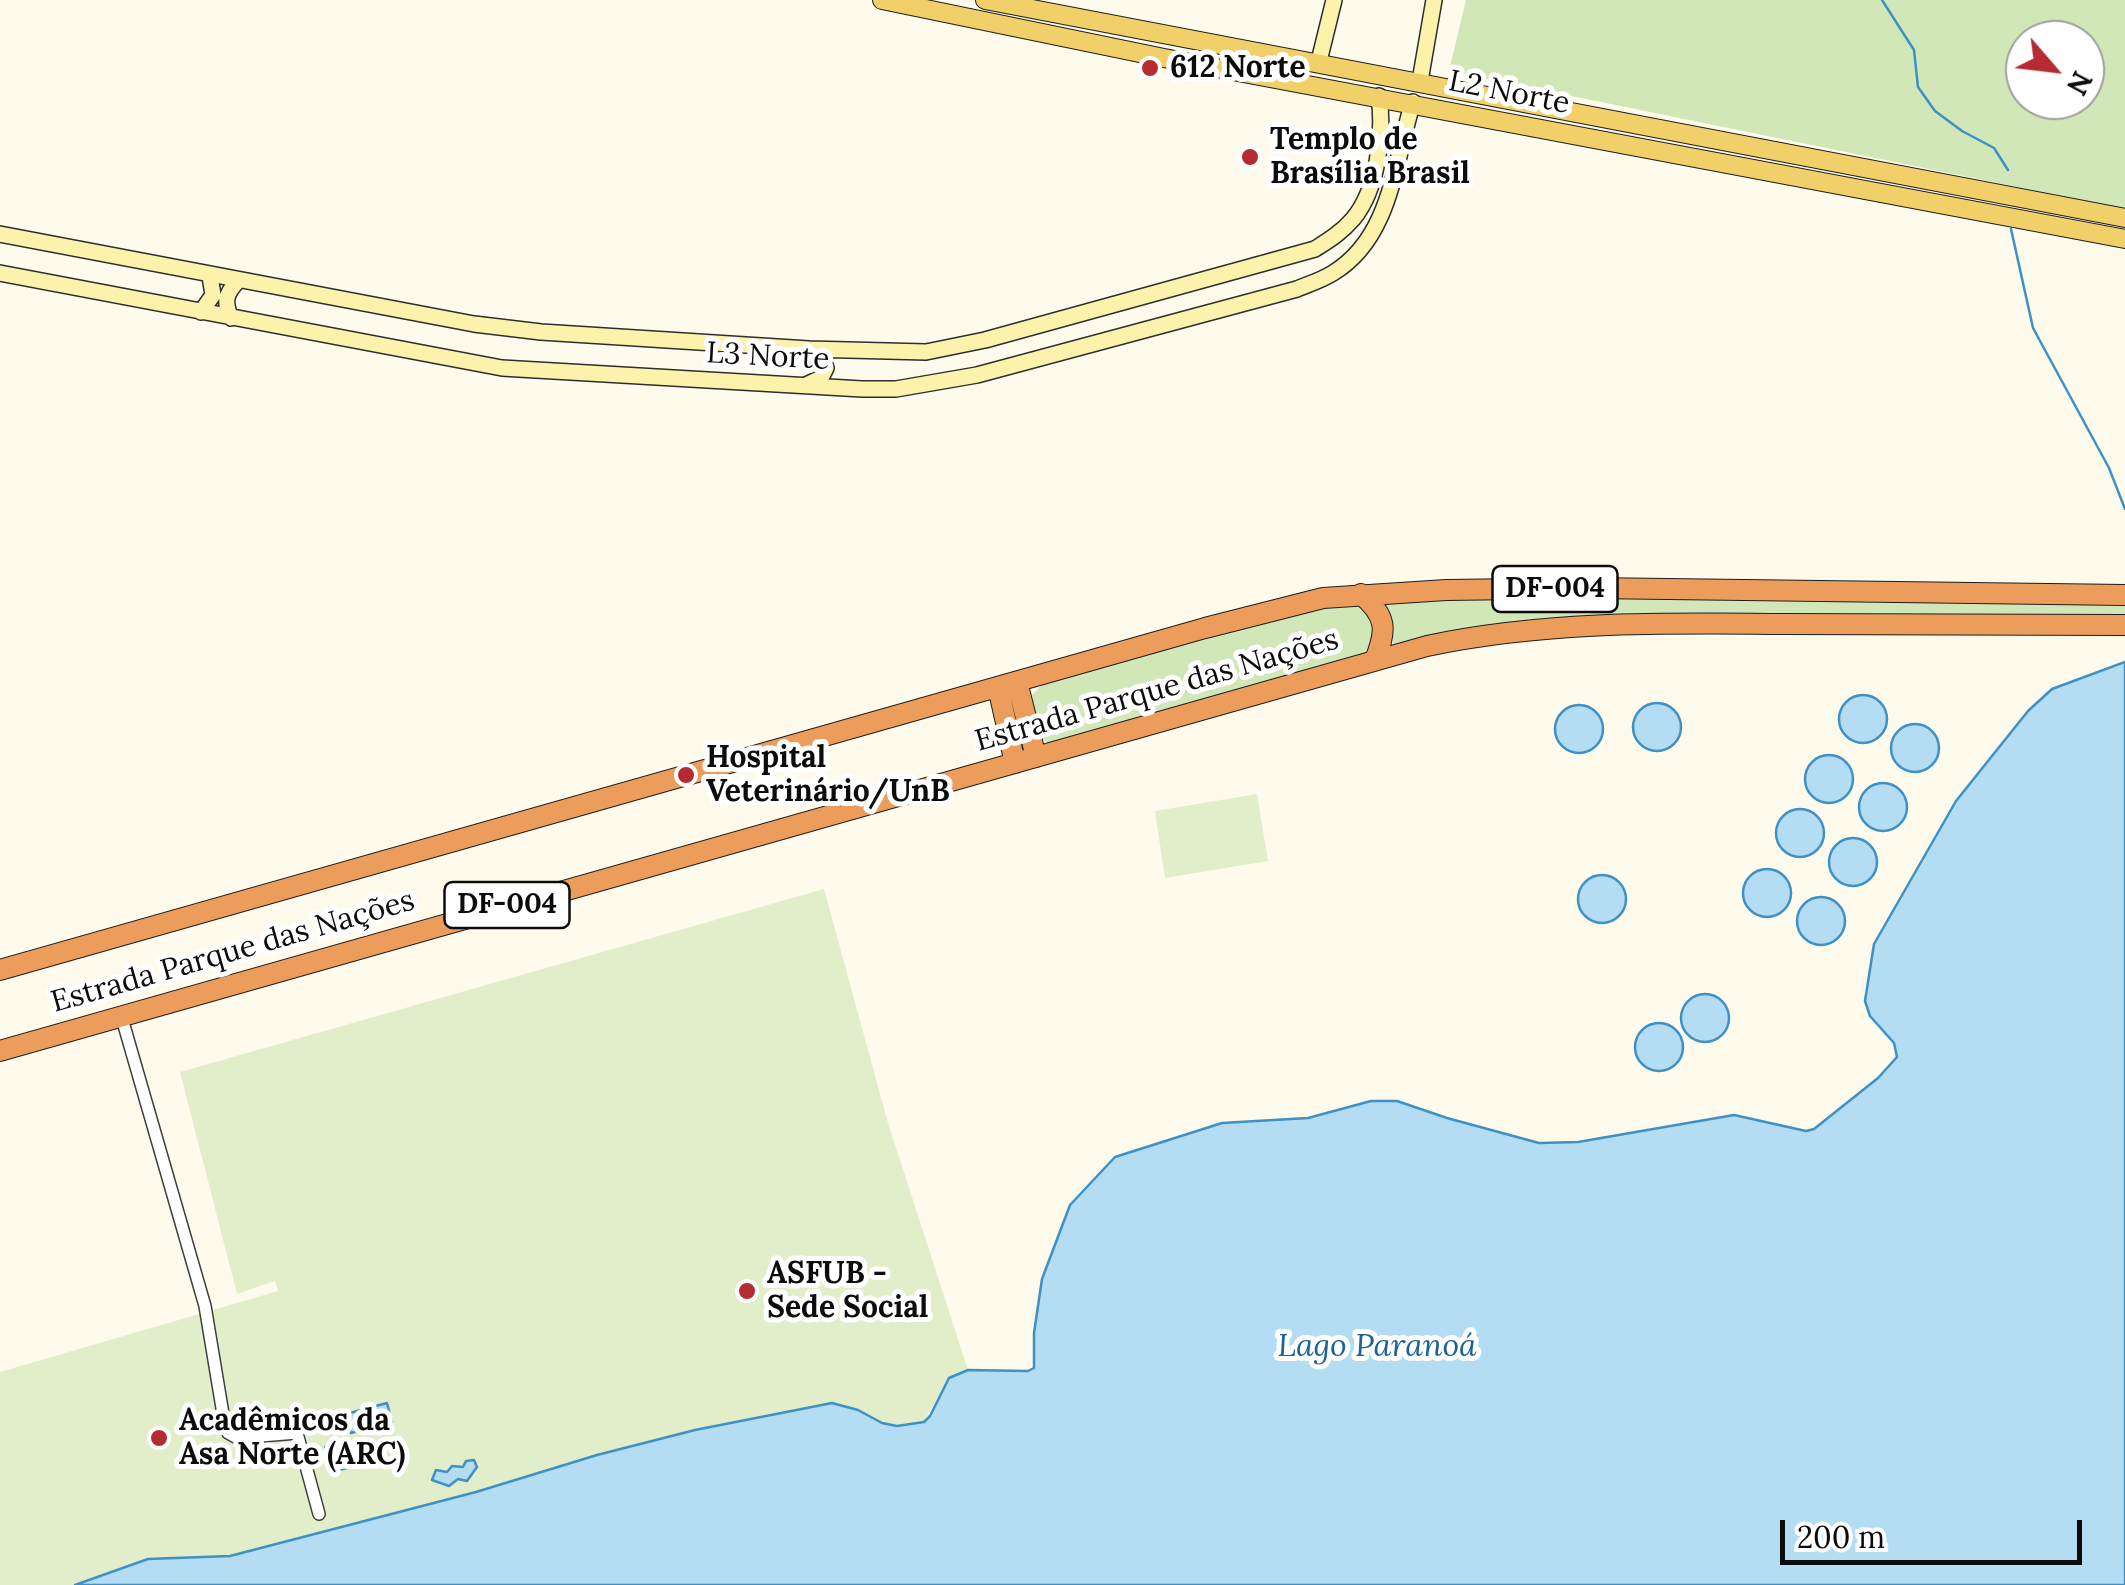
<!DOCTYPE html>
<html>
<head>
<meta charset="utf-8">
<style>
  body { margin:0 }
  #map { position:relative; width:2125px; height:1585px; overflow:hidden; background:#fefbed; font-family:Lora,serif }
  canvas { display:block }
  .north { position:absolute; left:2005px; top:20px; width:100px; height:100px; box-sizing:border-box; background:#fff; border:2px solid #9e9e9e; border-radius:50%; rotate:118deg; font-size:28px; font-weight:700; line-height:40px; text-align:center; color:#0c0c0c }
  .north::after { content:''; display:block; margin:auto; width:35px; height:45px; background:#b62b32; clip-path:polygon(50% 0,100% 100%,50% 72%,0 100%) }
  .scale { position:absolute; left:1780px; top:1520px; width:302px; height:45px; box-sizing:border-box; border:5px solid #0c0c0c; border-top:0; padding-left:12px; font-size:30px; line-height:35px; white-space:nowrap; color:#0c0c0c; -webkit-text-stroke:8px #fff; paint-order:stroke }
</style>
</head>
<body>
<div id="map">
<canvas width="2125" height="1585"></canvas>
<div class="north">N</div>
<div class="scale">200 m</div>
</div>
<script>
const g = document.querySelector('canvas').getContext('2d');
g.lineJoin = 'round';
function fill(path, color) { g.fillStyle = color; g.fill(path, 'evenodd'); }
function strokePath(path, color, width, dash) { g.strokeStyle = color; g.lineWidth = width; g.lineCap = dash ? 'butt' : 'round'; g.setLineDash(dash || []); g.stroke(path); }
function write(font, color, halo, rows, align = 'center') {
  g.font = font + ' Lora,serif'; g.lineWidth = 10; g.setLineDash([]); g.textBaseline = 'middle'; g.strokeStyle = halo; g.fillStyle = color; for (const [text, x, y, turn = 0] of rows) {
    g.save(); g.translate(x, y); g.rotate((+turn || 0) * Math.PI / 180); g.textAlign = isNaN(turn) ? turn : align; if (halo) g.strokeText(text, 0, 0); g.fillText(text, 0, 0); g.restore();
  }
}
fill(new Path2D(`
  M1466 0H2125V209L1449 71ZM2025 40H2085V100H2025Z
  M1525 598 2125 602V617L1653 613 1573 616 1497 626 1394 648 1382 601Z
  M1354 604 1367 610 1377 639 1366 655 1051 745 1040 737 1030 697 1043 684 1175 645 1308 611Z`), '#d1e7b8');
fill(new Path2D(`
  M1257 794 1268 861 1165 878 1155 811Z
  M824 889 888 1123 968 1370 949 1378 924 1421 897 1426 882 1423 858 1410 832 1403 695 1430 597 1455 477 1492 230 1556 148 1559 75 1585H0V1372L278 1291 275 1281 237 1294 180 1072Z`), '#e2eeca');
const water = new Path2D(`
  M2125 662V1585H75L148 1559 230 1556 476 1492 597 1455 695 1430 832 1403 858 1410 882 1423 897 1426 924 1422 930 1416 949 1378 968 1370 1028 1371 1034 1368V1333L1042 1279 1070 1205 1115 1157 1222 1123 1308 1118 1371 1101H1397L1447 1118 1539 1143 1578 1142 1734 1115 1806 1131 1814 1129 1878 1078 1897 1057 1894 1043 1870 1016 1865 1001 1874 944 1956 801 2028 711 2052 689Z
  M1839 719a24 24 0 1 1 48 0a24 24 0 1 1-48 0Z
  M1633 727a24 24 0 1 1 48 0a24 24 0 1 1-48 0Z
  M1555 729a24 24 0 1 1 48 0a24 24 0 1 1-48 0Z
  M1891 748a24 24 0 1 1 48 0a24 24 0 1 1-48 0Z
  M1805 779a24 24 0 1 1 48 0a24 24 0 1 1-48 0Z
  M1859 807a24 24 0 1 1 48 0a24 24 0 1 1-48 0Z
  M1776 833a24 24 0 1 1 48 0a24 24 0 1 1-48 0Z
  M1829 862a24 24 0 1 1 48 0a24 24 0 1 1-48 0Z
  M1743 893a24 24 0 1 1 48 0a24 24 0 1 1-48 0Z
  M1578 899a24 24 0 1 1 48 0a24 24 0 1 1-48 0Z
  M1797 921a24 24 0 1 1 48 0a24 24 0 1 1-48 0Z
  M1681 1018a24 24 0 1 1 48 0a24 24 0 1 1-48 0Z
  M1635 1047a24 24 0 1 1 48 0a24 24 0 1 1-48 0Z
  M387 1403 392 1422 351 1433 346 1414Z
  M347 1441 354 1466 332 1472 325 1447Z
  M474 1460 477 1467 467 1481 458 1479 449 1486 432 1480 436 1470 447 1472 452 1466 463 1467 466 1461Z`);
fill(water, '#b4dcf3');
strokePath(water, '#3e91c7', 2.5);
strokePath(new Path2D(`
  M1882 0 1914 50 1918 87 1935 111 1962 131 1994 148 2008 170
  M2011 229 2033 328 2109 468 2125 509`), '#3e91c7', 2.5);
const street = new Path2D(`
  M121 1015 205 1306 225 1426 228 1433 237 1438 297 1433 319 1514`);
const secondary = new Path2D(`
  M1319 61 1334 0
  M1420 81 1434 0
  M0 234 474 324 541 332 809 349 926 352 985 340 1315 249C1329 240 1342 232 1353 219 1378 189 1384 134 1379 96
  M0 273 502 368 862 389H896L977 375 1297 289C1309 284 1322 280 1333 273 1392 237 1394 162 1413 102
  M201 312 213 295 210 276
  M231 318C224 302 225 294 238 281
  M806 385 821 378 826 368 821 356 809 349`);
const primary = new Path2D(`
  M882 0 1164 58 2125 239
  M985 0 2125 218`);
const highway = new Path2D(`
  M1361 594C1387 616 1387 630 1375 660
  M1017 682 1036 757
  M998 687 1015 763
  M0 970 1205 628 1323 598 1446 590 1592 588 2125 595
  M0 1051 1427 646C1545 621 1662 623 1783 624 1897 624 2011 625 2125 625`);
strokePath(street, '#3f3f3f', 14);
strokePath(secondary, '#2e2e2e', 18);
strokePath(primary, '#1d1d1d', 20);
strokePath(highway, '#1d1d1d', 22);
strokePath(street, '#fff', 11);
strokePath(secondary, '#fbf2ab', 15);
strokePath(primary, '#f2d069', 18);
strokePath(highway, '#ed9d5b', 20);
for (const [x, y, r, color] of [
  [1150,68,10,"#b62b32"],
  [1250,157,10,"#b62b32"],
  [686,775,10,"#b62b32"],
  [747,1291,10,"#b62b32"],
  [159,1438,10,"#b62b32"]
]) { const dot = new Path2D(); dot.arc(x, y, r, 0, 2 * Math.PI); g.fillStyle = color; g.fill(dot); strokePath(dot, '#fff', 4); }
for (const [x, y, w] of [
  [1555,589,125],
  [507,905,125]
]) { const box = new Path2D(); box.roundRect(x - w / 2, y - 23, w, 46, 8); g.fillStyle = '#fff'; g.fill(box); strokePath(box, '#0c0c0c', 2.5); }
write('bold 28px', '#0c0c0c', null, [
  ["DF-004",1555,589],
  ["DF-004",507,905]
]);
write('bold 30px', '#0c0c0c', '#fff', [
  ["612 Norte",1170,68],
  ["Templo de",1270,140],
  ["Brasília Brasil",1270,174],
  ["Hospital",706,758],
  ["Veterinário/UnB",706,792],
  ["ASFUB -",767,1274],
  ["Sede Social",767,1308],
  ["Acadêmicos da",179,1421],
  ["Asa Norte (ARC)",179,1455]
], 'left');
write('30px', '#0c0c0c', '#fff', [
  ["L2 Norte",1509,93,11],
  ["L3 Norte",768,357,3],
  ["Estrada Parque das Nações",1157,691,-16],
  ["Estrada Parque das Nações",233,952,-16]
]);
write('italic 32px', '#1c6298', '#fff', [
  ["Lago Paranoá",1377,1347]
]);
</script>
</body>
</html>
